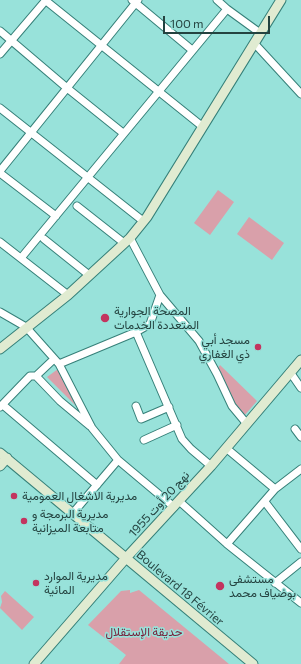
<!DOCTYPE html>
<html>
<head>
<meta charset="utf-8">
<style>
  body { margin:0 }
  #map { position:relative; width:301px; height:664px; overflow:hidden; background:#98e2da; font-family:Commissioner,sans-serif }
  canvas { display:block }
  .scale { position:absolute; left:163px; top:16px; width:107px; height:18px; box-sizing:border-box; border:2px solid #244340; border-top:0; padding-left:5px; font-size:12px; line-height:14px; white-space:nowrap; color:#244340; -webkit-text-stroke:3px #98e2da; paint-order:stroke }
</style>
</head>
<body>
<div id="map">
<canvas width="301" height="664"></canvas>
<div class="scale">100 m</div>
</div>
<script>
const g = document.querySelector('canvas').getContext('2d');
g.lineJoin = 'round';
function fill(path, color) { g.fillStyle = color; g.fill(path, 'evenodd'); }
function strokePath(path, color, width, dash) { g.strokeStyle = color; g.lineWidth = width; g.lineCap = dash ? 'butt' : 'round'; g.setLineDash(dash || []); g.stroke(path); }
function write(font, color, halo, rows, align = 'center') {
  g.font = font + ' Commissioner,Vazirmatn,sans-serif'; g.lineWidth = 3; g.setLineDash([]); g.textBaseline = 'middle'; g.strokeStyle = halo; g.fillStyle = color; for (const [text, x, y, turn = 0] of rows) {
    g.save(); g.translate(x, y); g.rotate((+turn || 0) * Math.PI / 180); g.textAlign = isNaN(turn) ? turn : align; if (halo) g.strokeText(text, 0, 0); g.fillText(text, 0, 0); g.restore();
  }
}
fill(new Path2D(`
  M218 190 234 202 210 235 194 223Z
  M249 217 284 243 272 260 237 234Z
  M220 365 257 401 244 416 234 405 217 369Z
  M58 369 79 409 47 377Z
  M130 590V593L139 590 229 664H119L126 655 88 625 121 591Z
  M5 591 34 617 22 630 0 608 2 602 1 596Z`), '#d9a0aa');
const street = new Path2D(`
  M45 0 203 127
  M132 0 192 50
  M227 9 260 33
  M0 31 67 88 123 133
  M255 44 301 94
  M0 54 46 0
  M0 108 143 221
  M0 171 138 0
  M0 173 56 216
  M77 206 124 243
  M44 239 89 275
  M0 242 68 295
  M21 258 227 9 217 0
  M160 295 199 341 217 374 232 406 247 424
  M0 312 26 327 59 364 92 428 118 460 73 513
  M136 332 182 439 191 449 211 466
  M59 364 136 332 150 324 160 295 130 238
  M290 372 301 388
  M36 376 60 401 90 426
  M3 405 97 485
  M136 406 141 419 169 407
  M0 407 30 376H36L54 359
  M295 429 301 437
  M144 440 177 425
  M226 448 275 489
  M118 460 174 507
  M179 501 227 544 301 603
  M265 502 301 549
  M227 544 275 489 301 469
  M275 583 301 562`);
const secondary = new Path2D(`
  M0 349 68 295 130 238 147 217 281 0
  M0 453 253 664
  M0 466 7 458
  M34 664 126 558 211 466 301 360`);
strokePath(street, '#368079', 9);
strokePath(secondary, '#368079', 11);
strokePath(street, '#fff', 7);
strokePath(secondary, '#e0ebd1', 9);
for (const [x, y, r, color] of [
  [105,318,5,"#c3345f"],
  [258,347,4,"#c3345f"],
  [14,496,4,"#c3345f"],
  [24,521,4,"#c3345f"],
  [36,583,4,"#c3345f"],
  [220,586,5,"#c3345f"]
]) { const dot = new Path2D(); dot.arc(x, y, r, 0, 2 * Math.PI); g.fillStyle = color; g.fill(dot); strokePath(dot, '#98e2da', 1.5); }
write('12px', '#244340', '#98e2da', [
  ["المصحة الجوارية",114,311],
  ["المتعددة الخدمات",114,325],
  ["مسجد أبي",250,340,"right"],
  ["ذي الغفاري",250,354,"right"],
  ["مديرية الاشغال العمومية",22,496],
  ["مديرية البرمجة و",32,514],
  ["متابعة الميزانية",32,528],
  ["مديرية الموارد",44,576],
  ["المائية",44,590],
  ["مستشفى",229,579],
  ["بوضياف محمد",229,593]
], 'left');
write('12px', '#244340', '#98e2da', [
  ["نهج 20 أوت 1955",159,504,-48],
  ["Boulevard 18 Février",180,588,40]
]);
write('12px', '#781e39', '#98e2da', [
  ["حديقة الإستقلال",144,632]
]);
</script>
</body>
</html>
